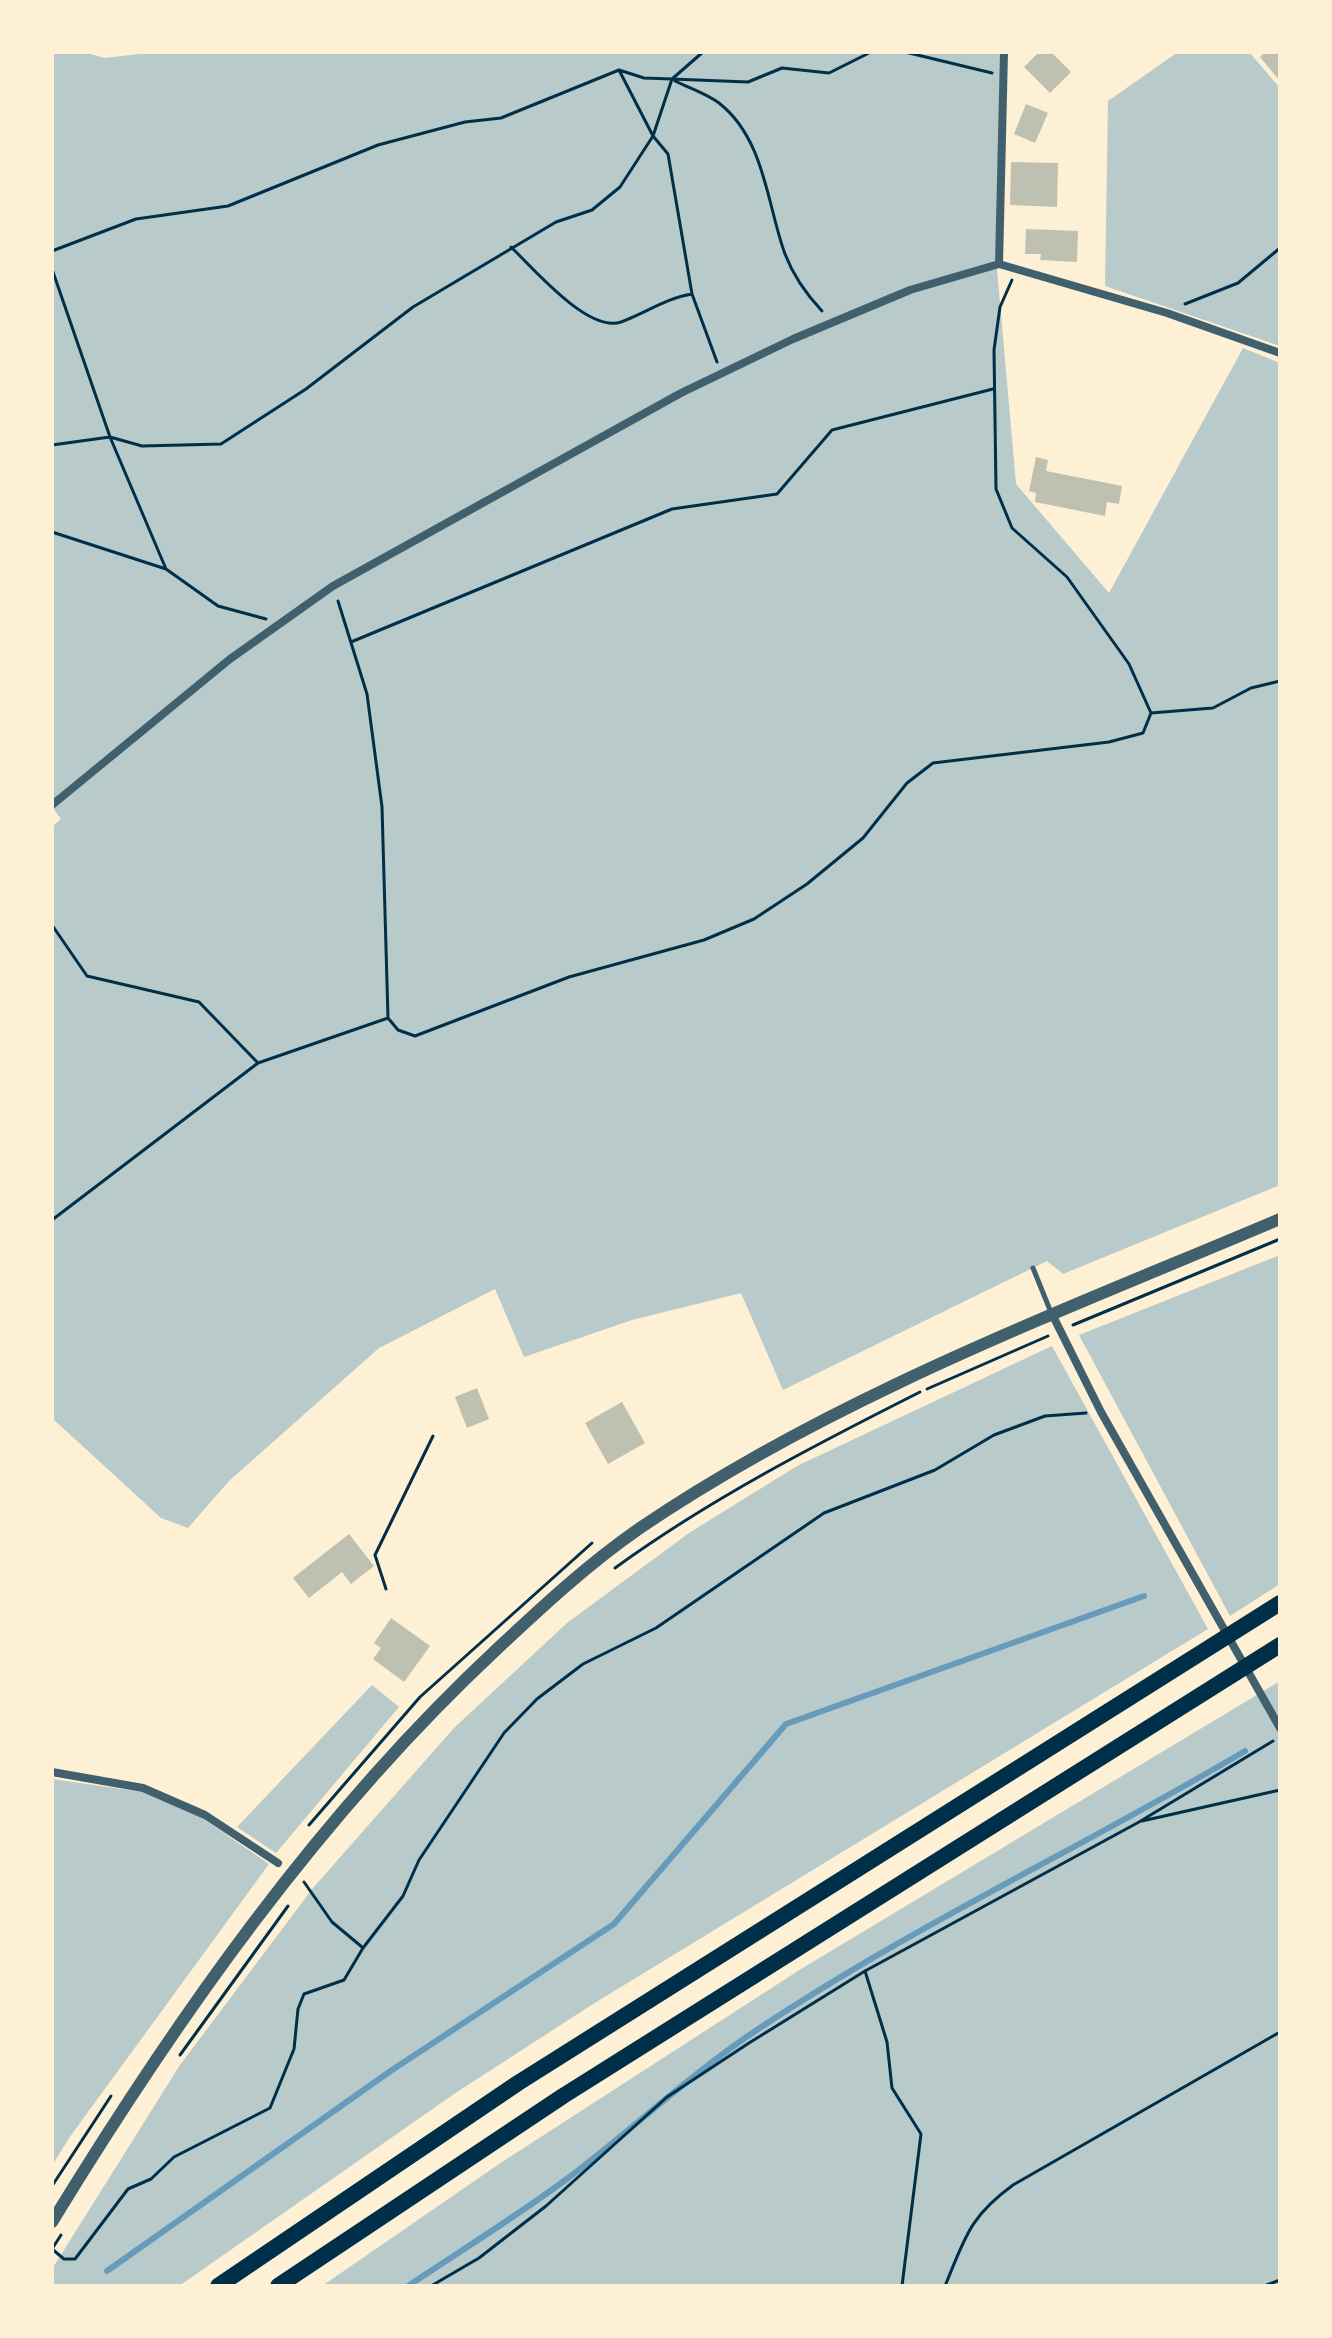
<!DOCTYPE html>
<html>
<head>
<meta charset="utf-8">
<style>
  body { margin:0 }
  #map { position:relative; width:1332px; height:2338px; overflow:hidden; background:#fdf0d5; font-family:"Sofia Sans Condensed",sans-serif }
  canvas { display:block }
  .frame { position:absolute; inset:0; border:54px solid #fdf0d5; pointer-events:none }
</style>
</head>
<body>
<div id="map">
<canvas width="1332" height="2338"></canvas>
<div class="frame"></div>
</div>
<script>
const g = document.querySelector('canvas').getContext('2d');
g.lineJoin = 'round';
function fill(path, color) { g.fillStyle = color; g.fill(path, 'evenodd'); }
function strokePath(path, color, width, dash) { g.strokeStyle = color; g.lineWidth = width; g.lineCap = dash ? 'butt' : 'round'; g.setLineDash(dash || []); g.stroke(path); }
fill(new Path2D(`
  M52 52H84L104 58 157 52H1004L997 269 1016 484 1109 593 1243 348 1280 363V1185L1063 1274 1047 1261 783 1390 741 1293 632 1320 524 1357 495 1289 379 1348 229 1481 188 1528 161 1518 52 1418V827L61 819 52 807Z
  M1178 52H1249L1280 88V346L1105 286 1108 101Z
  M1280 1255V1584L1230 1616 1079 1335Z
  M1052 1346 1208 1629 593 2004 454 2094 179 2286H52V2269L180 2065 313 1888 454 1728 567 1623 689 1533 797 1466Z
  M1280 1681V2286H322L502 2162 801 1969Z
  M372 1685 399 1707 276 1853 237 1827Z
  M52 1779 142 1792 202 1818 269 1864 69 2138 52 2166Z`), '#b9caca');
strokePath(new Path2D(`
  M107 2271 392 2070 614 1924 786 1724 1144 1596
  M408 2286C460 2251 514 2218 564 2181 626 2135 681 2082 745 2038 904 1930 1080 1849 1245 1751`), '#669bbc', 6);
fill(new Path2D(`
  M1039 52H1051L1071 72 1050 93 1024 67Z
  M1265 52H1280V81L1260 57Z
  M1026 104 1048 113 1035 143 1014 134Z
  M1011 162 1058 163 1057 207 1010 205Z
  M1026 229 1078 231 1077 262 1040 260 1041 254H1025Z
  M1036 457 1048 460 1046 471 1122 486 1119 504 1107 502 1105 516 1035 502 1036 493 1029 491Z
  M477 1388 489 1419 467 1428 455 1397Z
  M622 1402 645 1443 608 1464 585 1423Z
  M349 1534 374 1566 351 1584 342 1572 309 1598 293 1578Z
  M391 1618 430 1646 404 1682 373 1659 381 1648 374 1643Z`), '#bec0b2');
strokePath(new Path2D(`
  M905 52 992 73
  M619 70 653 136 668 154 692 294 717 362
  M675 81C689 88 707 94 719 103 765 139 767 205 785 254 793 275 807 295 822 311
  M511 247C534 269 588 333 621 322 646 313 666 298 692 294
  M52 251 136 219 228 206 378 145 465 122 501 118 619 70 644 78 672 79 703 52
  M52 269 110 437 166 569
  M1185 304 1238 283 1280 248
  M52 445 110 437 142 446 221 444 306 389 413 307 556 222 592 210 620 187 653 136 672 79 748 82 782 68 829 73 871 52
  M52 532 166 569 218 606 266 619
  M338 601 367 694 382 807 388 1018 398 1030 415 1036 569 977 704 940 754 919 807 884 863 838 907 783 933 763 1109 742 1143 733 1151 713 1129 664 1067 577 1012 528 996 489 994 350 1000 307 1012 280
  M351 642 672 509 777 494 832 430 993 389
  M1151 713 1213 708 1251 688 1280 681
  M52 925 87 976 199 1002 258 1063 388 1018
  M52 1220 258 1063
  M1073 1325 1280 1239
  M927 1389 1048 1336
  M615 1568C710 1499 815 1445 920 1392
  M386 1589 375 1555 433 1436
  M1142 1821 1280 1790
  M309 1825 420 1697 592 1543
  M304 1882 332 1922 362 1947
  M865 1971 887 2042 892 2088 921 2134 902 2286
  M180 2055 288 1906
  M52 2186 111 2096
  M52 2249 61 2235
  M52 2249 64 2259H75L128 2189 151 2179 174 2157 270 2108 294 2049 298 2009 304 1994 344 1980 363 1948 403 1896 419 1860 504 1733 537 1699 583 1664 656 1628 824 1513 935 1470 994 1435 1045 1416 1086 1413
  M431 2286 479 2258 546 2206 667 2097 749 2043 865 1971 1139 1822 1273 1741
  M945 2286C965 2238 969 2217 1013 2185L1280 2032
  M1264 2286 1280 2280`), '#003049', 3);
strokePath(new Path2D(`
  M1033 1268 1052 1315`), '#3f606c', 5);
strokePath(new Path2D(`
  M999 264 1004 52
  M52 805 230 659 333 586 681 393 793 339 910 290 999 264 1167 313 1280 353
  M1053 1316 1101 1412 1280 1728
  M52 1772 143 1788 205 1815 278 1863`), '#3f606c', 8);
strokePath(new Path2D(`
  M52 2222C178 2016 320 1814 497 1649 543 1606 588 1564 640 1528 836 1395 1063 1311 1280 1219`), '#3f606c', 12);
strokePath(new Path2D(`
  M218 2286 518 2083 1280 1603
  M278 2286 563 2096 1280 1645`), '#003049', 16);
</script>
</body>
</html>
